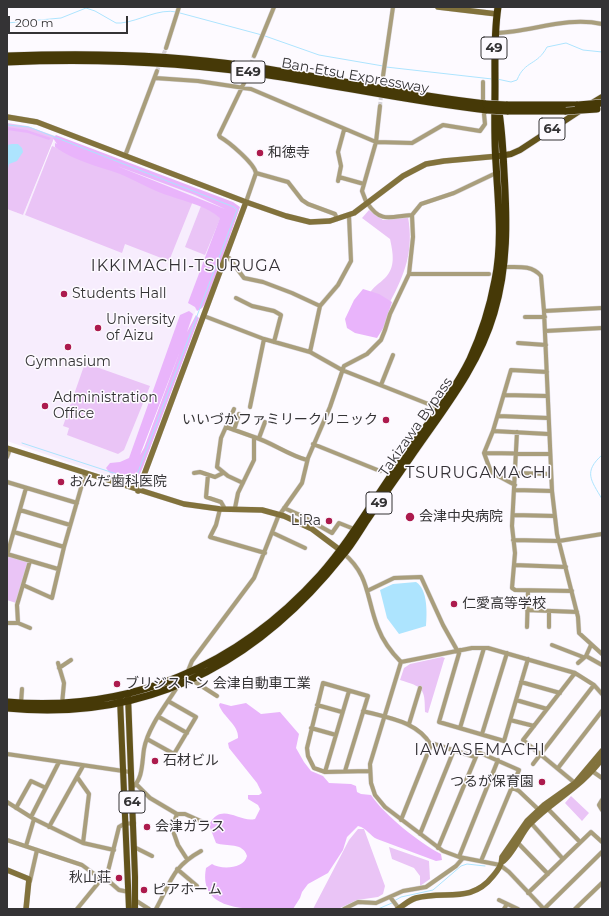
<!DOCTYPE html>
<html>
<head>
<meta charset="utf-8">
<style>
  body { margin:0 }
  #map { position:relative; width:609px; height:916px; overflow:hidden; background:#fdfaff; font-family:Montserrat,sans-serif }
  canvas { display:block }
  .frame { position:absolute; inset:0; border:8px solid #343335; pointer-events:none }
  .scale { position:absolute; left:8px; top:16px; width:120px; height:18px; box-sizing:border-box; border:2px solid #343335; border-top:0; padding-left:5px; font-size:12px; line-height:14px; white-space:nowrap; color:#343335; -webkit-text-stroke:3px #fdfaff; paint-order:stroke }
</style>
</head>
<body>
<div id="map">
<canvas width="609" height="916"></canvas>
<div class="frame"></div>
<div class="scale">200 m</div>
</div>
<script>
const g = document.querySelector('canvas').getContext('2d');
g.lineJoin = 'round';
function fill(path, color) { g.fillStyle = color; g.fill(path, 'evenodd'); }
function strokePath(path, color, width, dash) { g.strokeStyle = color; g.lineWidth = width; g.lineCap = dash ? 'butt' : 'round'; g.setLineDash(dash || []); g.stroke(path); }
function write(font, color, halo, rows, align = 'center') {
  g.font = font + ' Montserrat,"Noto Sans JP",sans-serif'; g.lineWidth = 3; g.setLineDash([]); g.textBaseline = 'middle'; g.strokeStyle = halo; g.fillStyle = color; for (const [text, x, y, turn = 0] of rows) {
    g.save(); g.translate(x, y); g.rotate((+turn || 0) * Math.PI / 180); g.textAlign = isNaN(turn) ? turn : align; if (halo) g.strokeText(text, 0, 0); g.fillText(text, 0, 0); g.restore();
  }
}
fill(new Path2D(`
  M56 136 236 206 129 483 7 441V209L23 215Z`), '#f7edfd');
fill(new Path2D(`
  M7 123 27 126 55 136 23 215 7 209Z
  M52 146 193 201 169 261 125 244 122 253 25 215Z
  M201 206 222 214 205 255 185 247Z
  M369 210 383 220 408 217C414 250 405 274 390 302L369 294C374 286 379 284 385 278 396 267 393 253 390 239L362 218Z
  M85 363 150 386 124 450 118 454 67 435 69 428 63 426Z
  M8 556 29 561 16 603 7 600Z
  M442 657 445 658 444 660 428 713 425 712C425 688 423 687 400 680L404 668 410 664Z
  M571 796 589 813 582 821 565 803Z
  M358 829H364L385 886 383 894 378 897 357 900 338 909H313L349 840Z
  M389 847 429 861 430 879 420 886V876L414 868 392 859Z`), '#eac4f6');
fill(new Path2D(`
  M7 127 27 130 51 138 49 140 28 133 7 130Z
  M56 135 233 202 240 207 208 300 202 308 197 311 195 307 188 303 189 300 220 218C206 206 187 202 170 196 153 191 137 181 120 174 98 166 74 161 55 147V143L57 144 53 138ZM117 166 195 195 225 209Z
  M363 289 379 294 392 302 384 327 377 338 355 333 347 328 345 319 354 300Z
  M189 311 193 314 187 332 196 315 199 318 143 467 138 478 130 481V478L110 473 106 468 110 463 120 462 129 458 180 315ZM180 351 144 448 140 455Z
  M220 703 231 706 246 703 261 714 280 712 299 734 296 748 304 762 311 771 323 776 329 783 351 784 356 786 357 792 361 794 371 795C384 815 420 843 441 854L442 860 436 861 377 839C370 836 367 828 358 826L347 837 343 850 328 873 308 884 302 892 300 898 293 909C259 909 197 916 206 868L212 864C221 870 244 869 247 856 243 842 227 847 216 843L209 825C221 801 239 823 255 819L260 809 258 805 248 799V795H259L262 793 257 783 229 748 228 743 238 738C239 725 223 717 219 705Z`), '#e9b4fb');
fill(new Path2D(`
  M12 144H18L22 148 23 152 17 161 9 164 7 173V145Z
  M416 582C428 589 427 614 426 626L399 634 387 618 380 590 393 584Z`), '#ade4fe');
strokePath(new Path2D(`
  M180 13 262 35
  M7 23 61 18 86 8 95 11 116 23H121C140 21 158 8 177 12
  M265 36 319 55 383 66
  M386 67 492 79
  M497 79 511 82 517 80C525 60 537 66 547 47L566 43 583 50 602 52
  M7 125 29 127 234 207 237 210 135 480 22 443
  M602 455C583 472 591 480 602 499
  M394 901 401 897 433 890 461 866 467 864 485 866
  M378 909 392 903`), '#ade4fe', 1);
strokePath(new Path2D(`
  M157 71 166 48
  M245 81 254 56
  M380 106 383 76`), '#d5d2d7', 4, [4, 2]);
const street = new Path2D(`
  M496 33C531 32 566 16 602 24
  M166 48 179 7
  M254 56 274 7
  M383 76 393 7
  M155 78 198 81 251 89 376 142 412 143 443 125 480 131 485 124 484 114
  M245 81 219 135 220 137C229 142 254 163 256 173L288 182 302 200 308 204 335 214 337 219
  M483 82V99
  M125 156 157 71
  M339 177 364 184
  M338 181 341 166 338 152 344 130
  M246 202 256 173
  M367 204 362 191 376 142 380 106
  M368 204C381 224 392 216 412 215
  M226 257 229 258 244 278 263 282 292 293 320 306
  M505 267C518 267 532 265 541 276L544 311 552 491 557 534 578 617 579 633 602 654
  M409 274H489
  M236 298 252 306 274 311 281 315 274 342
  M544 311 602 308
  M204 316 264 339 310 352 342 370 441 409
  M525 317H545
  M545 331 602 328
  M518 343 546 345
  M310 352 320 306 338 285 351 261 349 216
  M381 385 393 355
  M504 395 547 396
  M250 407 264 339
  M234 409 221 438 217 467 228 476 243 483
  M498 416 548 418
  M226 427 254 437
  M234 430 239 414
  M493 431 548 434
  M517 432 512 526 515 553 512 588 515 590 572 591
  M259 438 265 422
  M313 444 380 471
  M485 453 550 454
  M7 457 10 449
  M194 473 200 472 215 477 223 473
  M515 473 551 474
  M208 475 206 497 221 502 225 509
  M7 482 77 503
  M515 485 491 472 484 453 493 431 511 370 547 372
  M515 490 552 491
  M235 508 238 493 254 460V437C273 443 288 455 307 460
  M284 508 300 515 332 533 339 523 354 529
  M220 509 216 525 210 537 265 553
  M20 510 70 525
  M513 515 555 516
  M14 532 64 547
  M273 533 305 548
  M513 540 559 541 602 534
  M343 553C370 575 366 598 378 628 383 641 391 652 401 662
  M7 554 58 569
  M7 555 26 488
  M514 565 566 567
  M23 585 52 598 64 547 85 474
  M367 591 394 578 421 577 443 625 457 650
  M527 610 577 612
  M7 623H18L30 628
  M18 623 17 605 30 561
  M527 627 528 591
  M549 627V611
  M552 645 583 657
  M460 650 439 722 504 741 528 659
  M586 656 602 665
  M401 662 370 764 371 783 375 795 385 807 443 851 459 857 500 865 509 872 544 909
  M401 662 472 648H488L575 673 594 685 602 694
  M58 663 64 683 62 704
  M578 663 586 656 591 645
  M59 668 71 660
  M188 671 192 661 254 578 278 517 302 483 308 458 330 407 344 366 367 354 381 340 385 330 390 314 409 274 413 237 412 215 421 204 454 193 494 174
  M192 680 217 696
  M521 682 560 693
  M516 700 547 709
  M21 703 22 689
  M317 705 342 712
  M363 711C388 718 417 721 431 745L401 820
  M159 717 187 733
  M510 720 534 726
  M409 724 420 688
  M311 728 336 735
  M460 728 484 648
  M482 734 507 653
  M147 739 174 754 196 717 168 701
  M431 745 434 744 475 757
  M7 754 130 772
  M533 764 594 685
  M558 768 602 711
  M345 771 368 696 323 683 307 748 308 756 314 768 325 772 369 771
  M592 771 602 778
  M325 772 349 691
  M77 777 89 794 83 843
  M575 783 523 740 575 673
  M136 784 150 798 177 814 172 828 178 845 187 859
  M132 787C143 781 142 761 144 749 148 727 166 705 178 686
  M511 787 519 791 540 811
  M602 800 599 805 602 810
  M7 802 34 819 83 843 114 850
  M16 808 31 781 46 788
  M548 809 580 842
  M177 814H185L205 823
  M31 817 59 762
  M531 823 563 859
  M49 827 83 766
  M420 834 454 750
  M7 840 82 865 101 879
  M517 842 548 874
  M26 846 34 819
  M134 847 152 856
  M438 848 478 752 519 770 481 861
  M459 857 498 760
  M177 869 197 886
  M103 876 119 890 129 892
  M30 881 37 850
  M528 893 591 832 602 842
  M390 897 397 906V909
  M135 900 149 909
  M499 900 518 909
  M77 909 108 871 119 827 124 824 134 823
  M156 909C171 882 172 867 201 851
  M344 909 358 902 376 903 403 891 426 887 456 866 463 858
  M504 909 507 904
  M544 909 602 852
  M575 909 602 883`);
const secondary = new Path2D(`
  M438 7 497 14
  M7 117 37 122 246 202 286 216 310 222 330 221 354 213 403 176 426 164 444 161 499 156
  M7 448 184 504 220 509 262 510 284 516 312 529 340 550
  M138 491 246 202
  M502 862C512 856 521 834 529 825 553 800 581 788 602 759
  M7 870 29 879 26 909
  M398 909C404 905 409 900 416 898 445 890 471 904 493 876 498 870 502 865 502 857L527 821 544 805 575 783 602 751`);
const primary = new Path2D(`
  M592 103 602 97
  M500 156 511 154 520 150 581 110
  M128 696 135 877V909
  M120 699 129 909`);
const highway = new Path2D(`
  M7 56C87 53 167 54 246 66 326 77 405 95 486 104
  M7 62C97 58 186 62 275 76 346 87 415 102 487 110
  M506 105H578
  M507 111H566
  M7 702C130 713 238 666 320 575 350 541 373 501 399 464 423 429 452 396 470 359 482 333 490 307 495 280 503 241 498 202 496 163 494 137 495 111 495 85 495 59 494 33 498 7
  M7 708C147 722 256 664 342 556 352 545 359 532 367 520 381 499 396 478 410 458 442 411 478 368 494 313 508 266 507 221 504 172 503 150 502 128 498 106`);
strokePath(street, '#d9d6db', 5);
strokePath(secondary, '#d9d6db', 6);
strokePath(primary, '#d9d6db', 7);
strokePath(highway, '#d9d6db', 8);
strokePath(street, '#a99e7c', 4);
strokePath(secondary, '#82723c', 5.5);
strokePath(primary, '#62531b', 6);
strokePath(highway, '#463907', 7);
const highwayBridge = new Path2D(`
  M486 104 506 105
  M578 105 602 103
  M487 110 507 111
  M566 111 597 109`);
strokePath(highwayBridge, '#d9d6db', 8, []);
strokePath(highwayBridge, '#463907', 7);
for (const [x, y, r, color] of [
  [260,153,4,"#ac1a4d"],
  [64,294,4,"#ac1a4d"],
  [98,328,4,"#ac1a4d"],
  [68,347,4,"#ac1a4d"],
  [45,406,4,"#ac1a4d"],
  [386,420,4,"#ac1a4d"],
  [61,482,4,"#ac1a4d"],
  [410,517,5,"#ac1a4d"],
  [329,521,4,"#ac1a4d"],
  [454,604,4,"#ac1a4d"],
  [117,684,4,"#ac1a4d"],
  [155,761,4,"#ac1a4d"],
  [542,782,4,"#ac1a4d"],
  [147,827,4,"#ac1a4d"],
  [119,878,4,"#ac1a4d"],
  [144,890,4,"#ac1a4d"]
]) { const dot = new Path2D(); dot.arc(x, y, r, 0, 2 * Math.PI); g.fillStyle = color; g.fill(dot); strokePath(dot, '#fdfaff', 1.5); }
for (const [x, y, w] of [
  [494,48,26],
  [248,72,34],
  [552,129,26],
  [379,503,26],
  [132,802,26]
]) { const box = new Path2D(); box.roundRect(x - w / 2, y - 11, w, 22, 3); g.fillStyle = '#fdfaff'; g.fill(box); strokePath(box, '#343335', 1); }
write('bold 13px', '#343335', null, [
  ["49",494,48],
  ["E49",248,72],
  ["64",552,129],
  ["49",379,503],
  ["64",132,802]
]);
write('14px', '#343335', '#fdfaff', [
  ["Ban-Etsu Expressway",355,76,10],
  ["Takizawa Bypass",416,427,-55]
]);
write('14px', '#343335', '#fdfaff', [
  ["和徳寺",268,153],
  ["Students Hall",72,294],
  ["University",106,320],
  ["of Aizu",106,336],
  ["Gymnasium",68,362,"center"],
  ["Administration",53,398],
  ["Office",53,414],
  ["いいづかファミリークリニック",378,420,"right"],
  ["おんだ歯科医院",69,482],
  ["会津中央病院",419,517],
  ["LiRa",321,521,"right"],
  ["仁愛高等学校",462,604],
  ["ブリジストン 会津自動車工業",125,684],
  ["石材ビル",163,761],
  ["つるが保育園",534,782,"right"],
  ["会津ガラス",155,827],
  ["秋山荘",111,878,"right"],
  ["ピアホーム",152,890]
], 'left');
g.letterSpacing = '1px';
write('16px', '#333035', '#fdfaff', [
  ["IKKIMACHI-TSURUGA",186,266],
  ["TSURUGAMACHI",479,473],
  ["IAWASEMACHI",480,750]
]);
g.letterSpacing = '0px';
</script>
</body>
</html>
